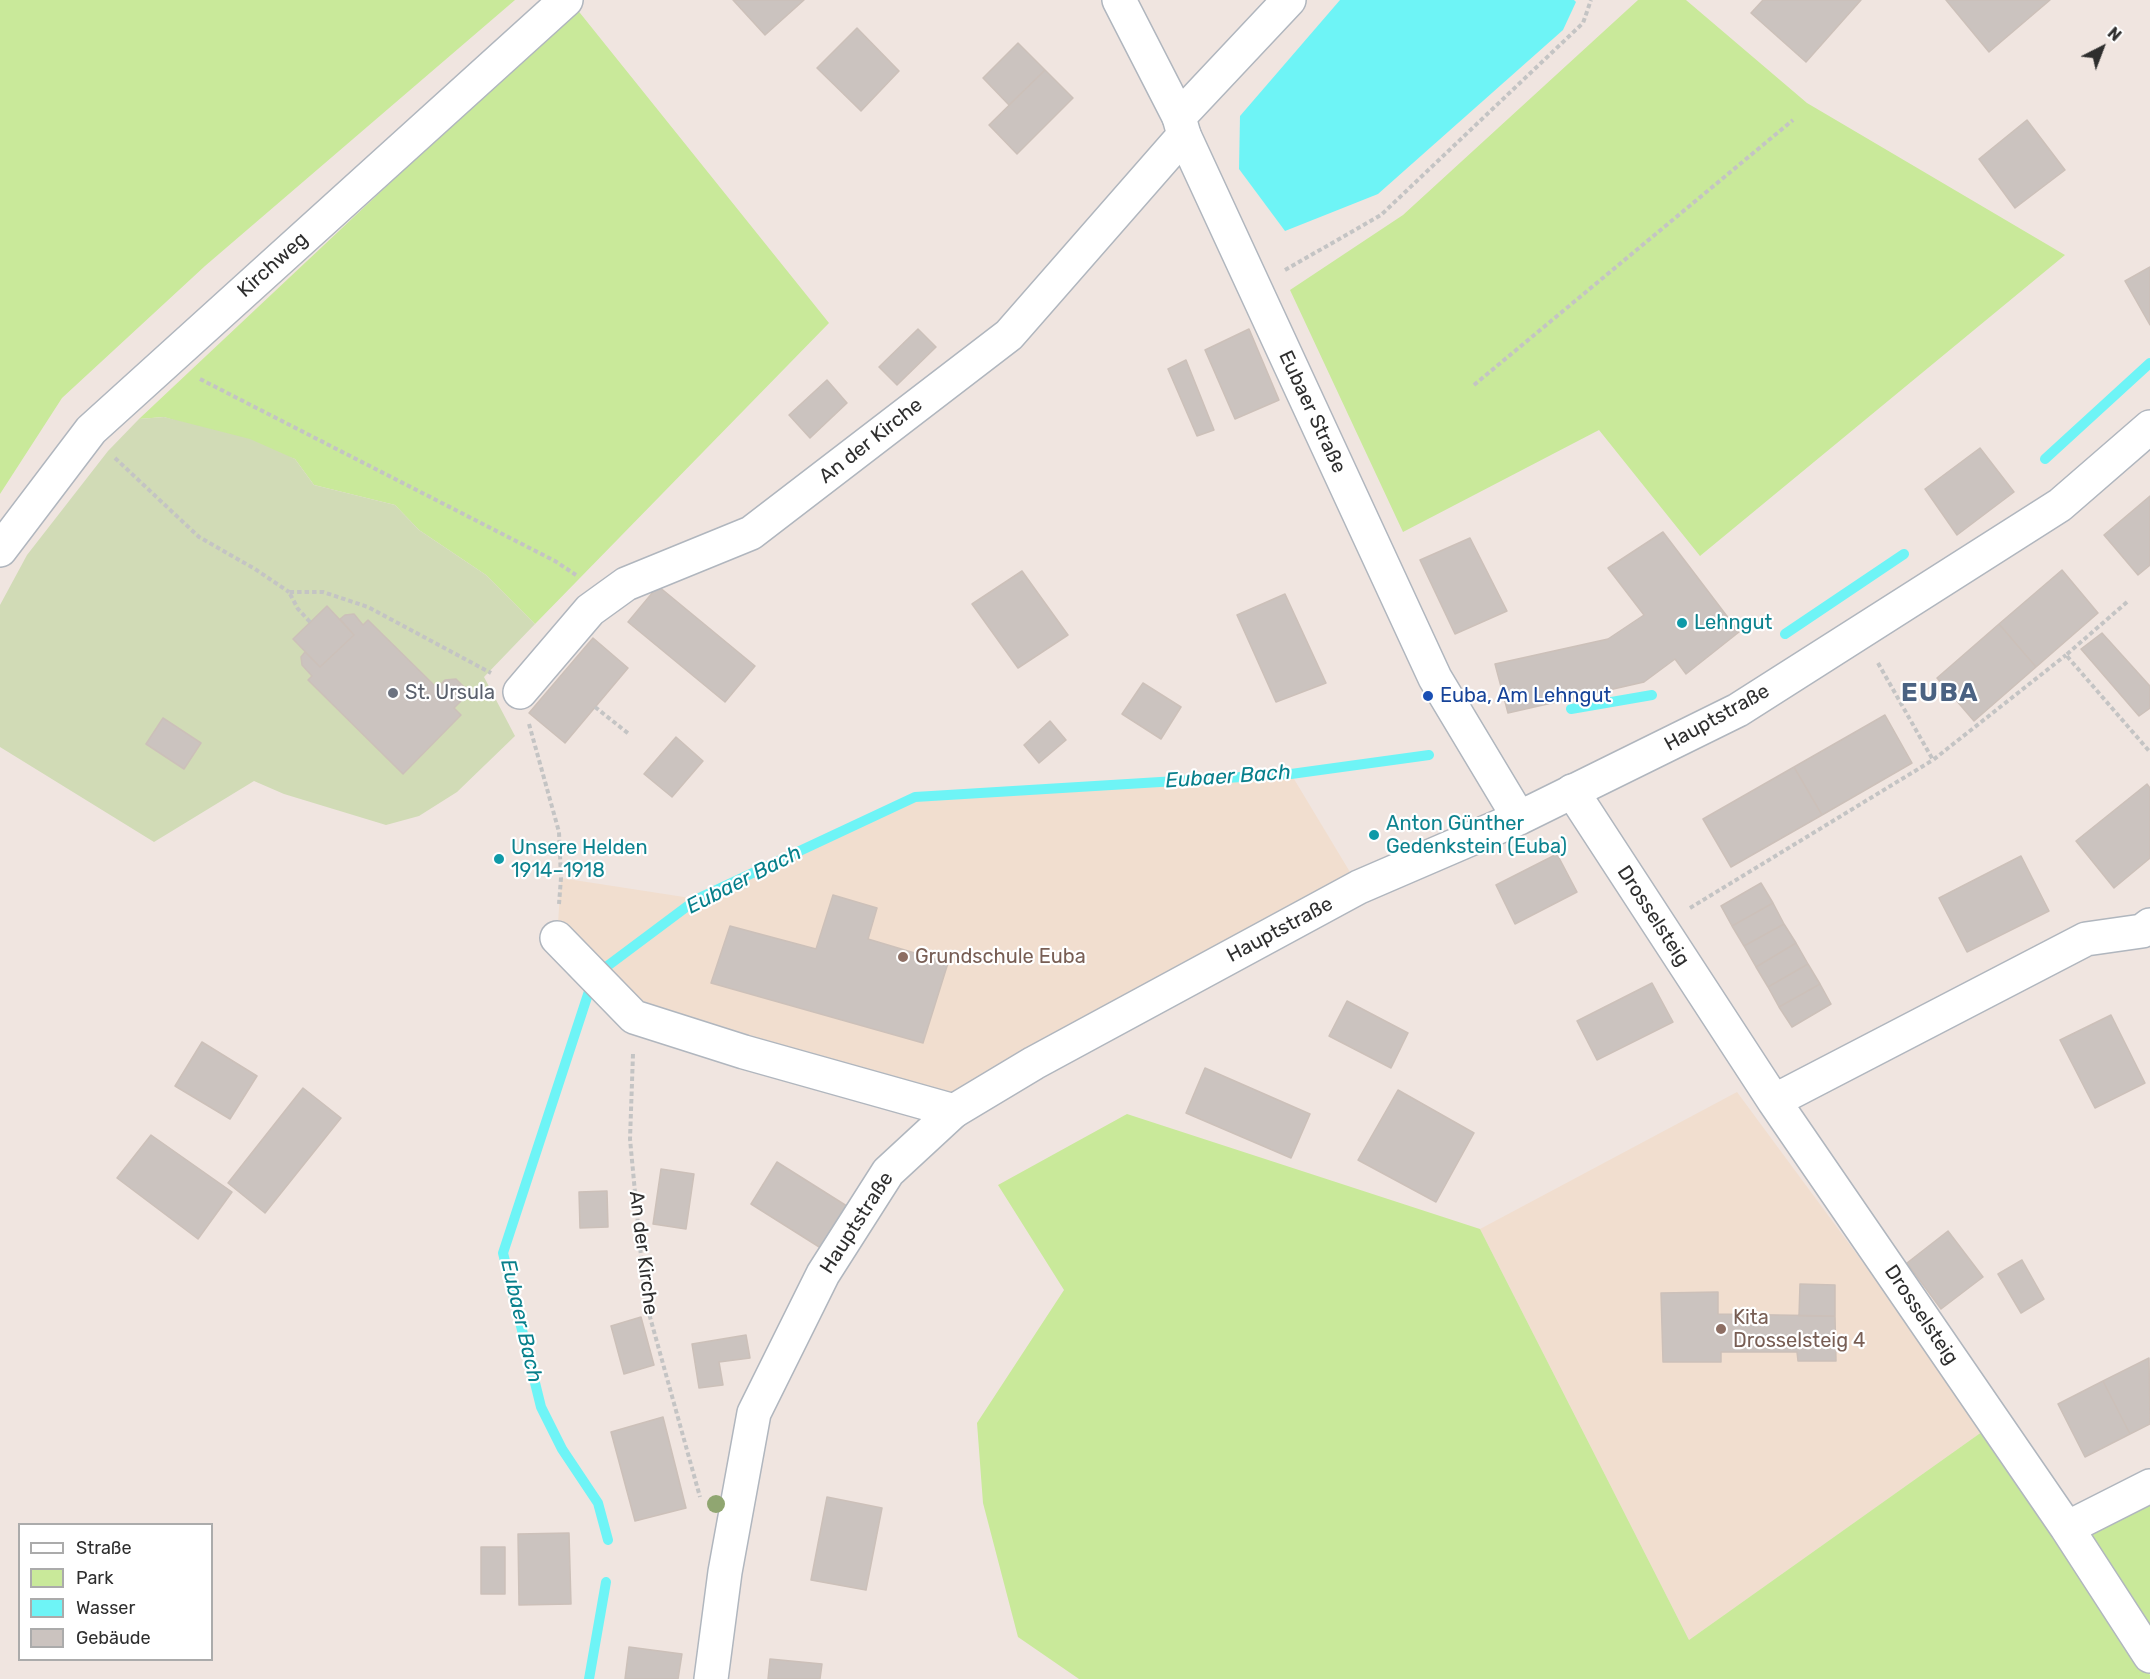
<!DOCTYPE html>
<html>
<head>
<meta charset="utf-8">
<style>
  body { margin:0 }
  #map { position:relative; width:2150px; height:1679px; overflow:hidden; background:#f0e5e0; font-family:Rubik,sans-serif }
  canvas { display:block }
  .legend { position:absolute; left:18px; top:1523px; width:195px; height:138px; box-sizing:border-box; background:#fff; border:2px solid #ababab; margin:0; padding:8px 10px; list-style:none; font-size:18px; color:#2e2e2e }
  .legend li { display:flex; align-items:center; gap:12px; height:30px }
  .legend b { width:30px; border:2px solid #ababab }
  .north { position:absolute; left:2072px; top:18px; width:60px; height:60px; -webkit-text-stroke:4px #fff; paint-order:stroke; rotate:42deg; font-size:16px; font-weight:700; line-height:24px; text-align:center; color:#2e2e2e }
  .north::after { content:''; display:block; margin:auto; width:21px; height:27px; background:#2e2e2e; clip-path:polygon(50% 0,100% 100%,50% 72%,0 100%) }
</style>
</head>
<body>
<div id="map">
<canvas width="2150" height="1679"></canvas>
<ul class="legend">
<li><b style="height:8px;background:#fff"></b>Straße</li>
<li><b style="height:16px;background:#c9e99a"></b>Park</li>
<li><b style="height:16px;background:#6ef4f6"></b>Wasser</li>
<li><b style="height:16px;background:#cbc3bf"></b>Gebäude</li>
</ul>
<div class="north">N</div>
</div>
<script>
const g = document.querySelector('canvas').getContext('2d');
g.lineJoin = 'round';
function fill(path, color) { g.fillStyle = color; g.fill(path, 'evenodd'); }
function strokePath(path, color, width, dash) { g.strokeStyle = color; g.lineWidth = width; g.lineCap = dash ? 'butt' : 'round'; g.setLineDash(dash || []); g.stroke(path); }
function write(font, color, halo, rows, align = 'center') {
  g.font = font + ' Rubik,sans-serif'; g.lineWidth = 4.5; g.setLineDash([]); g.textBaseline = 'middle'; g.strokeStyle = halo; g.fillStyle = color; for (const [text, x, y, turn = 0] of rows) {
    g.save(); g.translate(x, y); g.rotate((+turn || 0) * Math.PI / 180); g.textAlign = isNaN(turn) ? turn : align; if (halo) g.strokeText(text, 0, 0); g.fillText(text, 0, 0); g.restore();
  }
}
fill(new Path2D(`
  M1291 774 1359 887 954 1111 634 1017 557 938 561 878 697 899 915 797Z
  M1737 1092 1986 1429 1689 1640 1480 1229Z`), '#f1decf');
fill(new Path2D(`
  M0 0H515L205 266 62 398 0 494Z
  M1638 0H1686L1807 103 2065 255 1700 556 1599 430 1403 532 1290 290 1403 215Z
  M576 8 829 323 535 624 486 575 419 530 395 505 314 485 295 459 164 417 139 419Z
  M1127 1114 1480 1229 1689 1640 1986 1429 2063 1540 2150 1675V1679H1079L1018 1637 983 1503 977 1423 1064 1290 998 1185Z
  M2150 1495V1632L2091 1540 2096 1524Z`), '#c9e99a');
fill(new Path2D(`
  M164 417 250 439 295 459 314 485 395 505 419 530 486 575 535 624 484 677 515 736 457 792 419 816 386 825 284 794 254 781 154 842 0 747V605L27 555 108 451 139 419Z`), '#d1dbb6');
fill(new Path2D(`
  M1340 0H1574L1576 2 1563 30 1378 194 1285 231 1239 169 1240 116Z`), '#6ef4f6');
strokePath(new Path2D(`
  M2045 459 2150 363
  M1785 634 1904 554
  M1571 709 1652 695
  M608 1540 598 1503 562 1449 541 1407 503 1253 594 976 697 899 915 797 1291 774 1429 755
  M589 1679 606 1582`), '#6ef4f6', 10);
const building = new Path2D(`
  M733 0H804L765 35Z
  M1763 0H1861L1806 62 1751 13Z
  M1946 0H2050L1989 52Z
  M857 28 899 71 861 111 817 68Z
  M1018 43 1045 70 1009 105 983 78Z
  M1045 70 1073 98 1017 154 989 125Z
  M2027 120 2065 170 2015 208 1979 159Z
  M2150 267V325L2125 281Z
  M918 329 936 347 897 385 879 367Z
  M1249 329 1279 400 1235 419 1205 350Z
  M1186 360 1214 430 1197 436 1168 369Z
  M827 380 847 403 810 438 789 415Z
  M1980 448 2014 492 1957 535 1925 489Z
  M2150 496V565L2138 575 2104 535Z
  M1663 532 1739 632 1686 674 1675 659 1644 682 1508 713 1495 664 1608 639 1644 615 1608 568Z
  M1470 538 1507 611 1455 634 1420 560Z
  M2062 570 2098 613 2036 667 1999 624Z
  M1022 571 1068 635 1018 668 972 604Z
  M658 586 755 666 725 702 628 622Z
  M1285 594 1326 683 1276 702 1237 615Z
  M327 606 354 635 320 667 293 639Z
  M354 614 363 625 368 620 437 688 445 680 456 679 465 688 464 698 454 708 461 715 403 774 308 680 312 676 302 665 301 657 305 652 320 667 354 635 340 619 345 615Z
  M1999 624 2036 667 1974 721 1937 678Z
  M2102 633 2150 686V708L2139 716 2081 649Z
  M593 638 628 668 565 743 529 713Z
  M1143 683 1181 707 1161 739 1122 714Z
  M1885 715 1912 763 1822 815 1794 767Z
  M163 718 201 743 184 769 146 744Z
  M1050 721 1066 740 1039 763 1024 745Z
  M676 737 703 761 672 797 644 774Z
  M1794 767 1822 815 1731 867 1703 819Z
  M2147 784 2150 788V858L2114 888 2076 841Z
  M1557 854 1577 892 1515 924 1496 885Z
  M2021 856 2049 911 1967 952 1939 898Z
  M1761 883 1773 903 1732 926 1721 906Z
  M833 895 877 908 868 939 948 963 923 1043 711 983 730 926 816 949Z
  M1773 903 1784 924 1744 946 1732 926Z
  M1784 924 1796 943 1756 967 1744 946Z
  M1796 943 1808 964 1768 987 1756 967Z
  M1808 964 1820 984 1779 1007 1768 987Z
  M1652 983 1673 1022 1597 1060 1577 1021Z
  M1820 984 1831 1004 1792 1027 1779 1007Z
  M1347 1001 1408 1033 1391 1068 1329 1036Z
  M2111 1015 2145 1083 2095 1108 2060 1040Z
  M202 1042 257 1076 230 1119 175 1086Z
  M1205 1068 1310 1114 1291 1158 1186 1113Z
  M303 1088 341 1118 265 1213 228 1183Z
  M1398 1090 1474 1133 1436 1202 1358 1160Z
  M151 1135 232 1192 198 1239 117 1178Z
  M777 1162 850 1208 824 1250 751 1204Z
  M661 1169 694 1174 686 1229 653 1224Z
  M607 1191 608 1227 580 1228 579 1192Z
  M1948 1231 1983 1277 1941 1309 1907 1263Z
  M2022 1260 2044 1299 2021 1313 1998 1274Z
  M1800 1284 1835 1285V1316H1799Z
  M1718 1292V1314L1835 1316 1836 1361H1798L1797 1352H1721V1362H1663L1661 1293Z
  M641 1317 654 1365 624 1374 611 1326Z
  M746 1335 750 1358 719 1362 723 1385 699 1388 692 1344Z
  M2149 1358 2150 1424 2130 1434 2103 1381Z
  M2103 1381 2130 1434 2085 1457 2058 1404Z
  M663 1417 686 1508 635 1521 611 1432Z
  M827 1497 882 1508 866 1590 811 1580Z
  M569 1533 571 1604 519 1605 518 1534Z
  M481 1547H505V1594H481Z
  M629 1647 682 1654 678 1679H625Z
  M770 1659 822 1664 820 1679H768Z`);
fill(building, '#cbc3bf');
strokePath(building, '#ccc0b9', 1.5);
const minor = new Path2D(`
  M0 550 91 430 566 0
  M520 692 590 610 626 584 751 533 1009 335 1184 135 1179 117 1289 0
  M1572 791 1774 1101 2067 1528 2150 1656
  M557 938 634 1017 744 1052 954 1111
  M1774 1101 2086 939 2142 931 2150 925
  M2067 1528 2150 1486`);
const tertiary = new Path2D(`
  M1119 0 1179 117
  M1184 135 1435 678 1519 818
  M711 1679 725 1572 754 1413 823 1274 888 1172 954 1111 1034 1063 1359 887 1519 818 1738 710 2060 505 2150 427`);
strokePath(minor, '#b0b6be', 36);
strokePath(tertiary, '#b0b6be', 36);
strokePath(new Path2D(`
  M1285 270 1381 215 1583 23 1591 0
  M200 379 555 561 576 575
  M1474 385 1793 120
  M115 458 199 537 255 569 289 592
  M2127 602 2066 655 2150 752
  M310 622 298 609 289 592H323L368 607 491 673
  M1878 663 1933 760 2066 655
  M595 707 629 734
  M529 724 559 832 561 878 559 904
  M1690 908 1933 760
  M633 1054 630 1139 645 1299 700 1497`), '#c4c4c4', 4, [4.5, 3]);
strokePath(minor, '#fff', 33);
strokePath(tertiary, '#fff', 33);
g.fillStyle = '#90a671';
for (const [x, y] of [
  [716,1504]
]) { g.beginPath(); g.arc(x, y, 9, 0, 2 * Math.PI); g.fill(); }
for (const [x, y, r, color] of [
  [1682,623,6,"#0f9aa8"],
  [393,693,6,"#6b7280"],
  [1428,696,6,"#1a4fb4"],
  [1374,835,6,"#0f9aa8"],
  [499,859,6,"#0f9aa8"],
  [903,957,6,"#8d6e63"],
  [1721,1329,6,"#8d6e63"]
]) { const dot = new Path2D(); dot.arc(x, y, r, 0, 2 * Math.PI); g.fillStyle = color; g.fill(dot); strokePath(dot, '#fff', 2); }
write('20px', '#2e2e2e', '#fff', [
  ["Kirchweg",273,265,-42],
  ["Eubaer Straße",1312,412,65],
  ["An der Kirche",871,441,-38],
  ["Hauptstraße",1717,718,-29],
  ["Drosselsteig",1653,916,57],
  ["Hauptstraße",1280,930,-28],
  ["Hauptstraße",857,1223,-57],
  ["An der Kirche",643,1253,83],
  ["Drosselsteig",1921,1315,56]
]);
write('20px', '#0d838f', '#fff', [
  ["Lehngut",1694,623],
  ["Anton Günther",1386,824],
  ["Gedenkstein (Euba)",1386,847],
  ["Unsere Helden",511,848],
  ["1914–1918",511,871]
], 'left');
write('20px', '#5b616d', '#fff', [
  ["St. Ursula",405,693]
], 'left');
write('20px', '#164399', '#fff', [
  ["Euba, Am Lehngut",1440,696]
], 'left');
write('20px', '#785e54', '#fff', [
  ["Grundschule Euba",915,957],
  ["Kita",1733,1318],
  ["Drosselsteig 4",1733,1341]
], 'left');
write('italic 21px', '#077f8b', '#fff', [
  ["Eubaer Bach",1228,777,-4],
  ["Eubaer Bach",744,880,-27],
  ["Eubaer Bach",521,1321,77]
]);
g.letterSpacing = '1.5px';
write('bold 26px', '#4a6282', '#fff', [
  ["EUBA",1940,693]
]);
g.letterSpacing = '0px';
</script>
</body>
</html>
